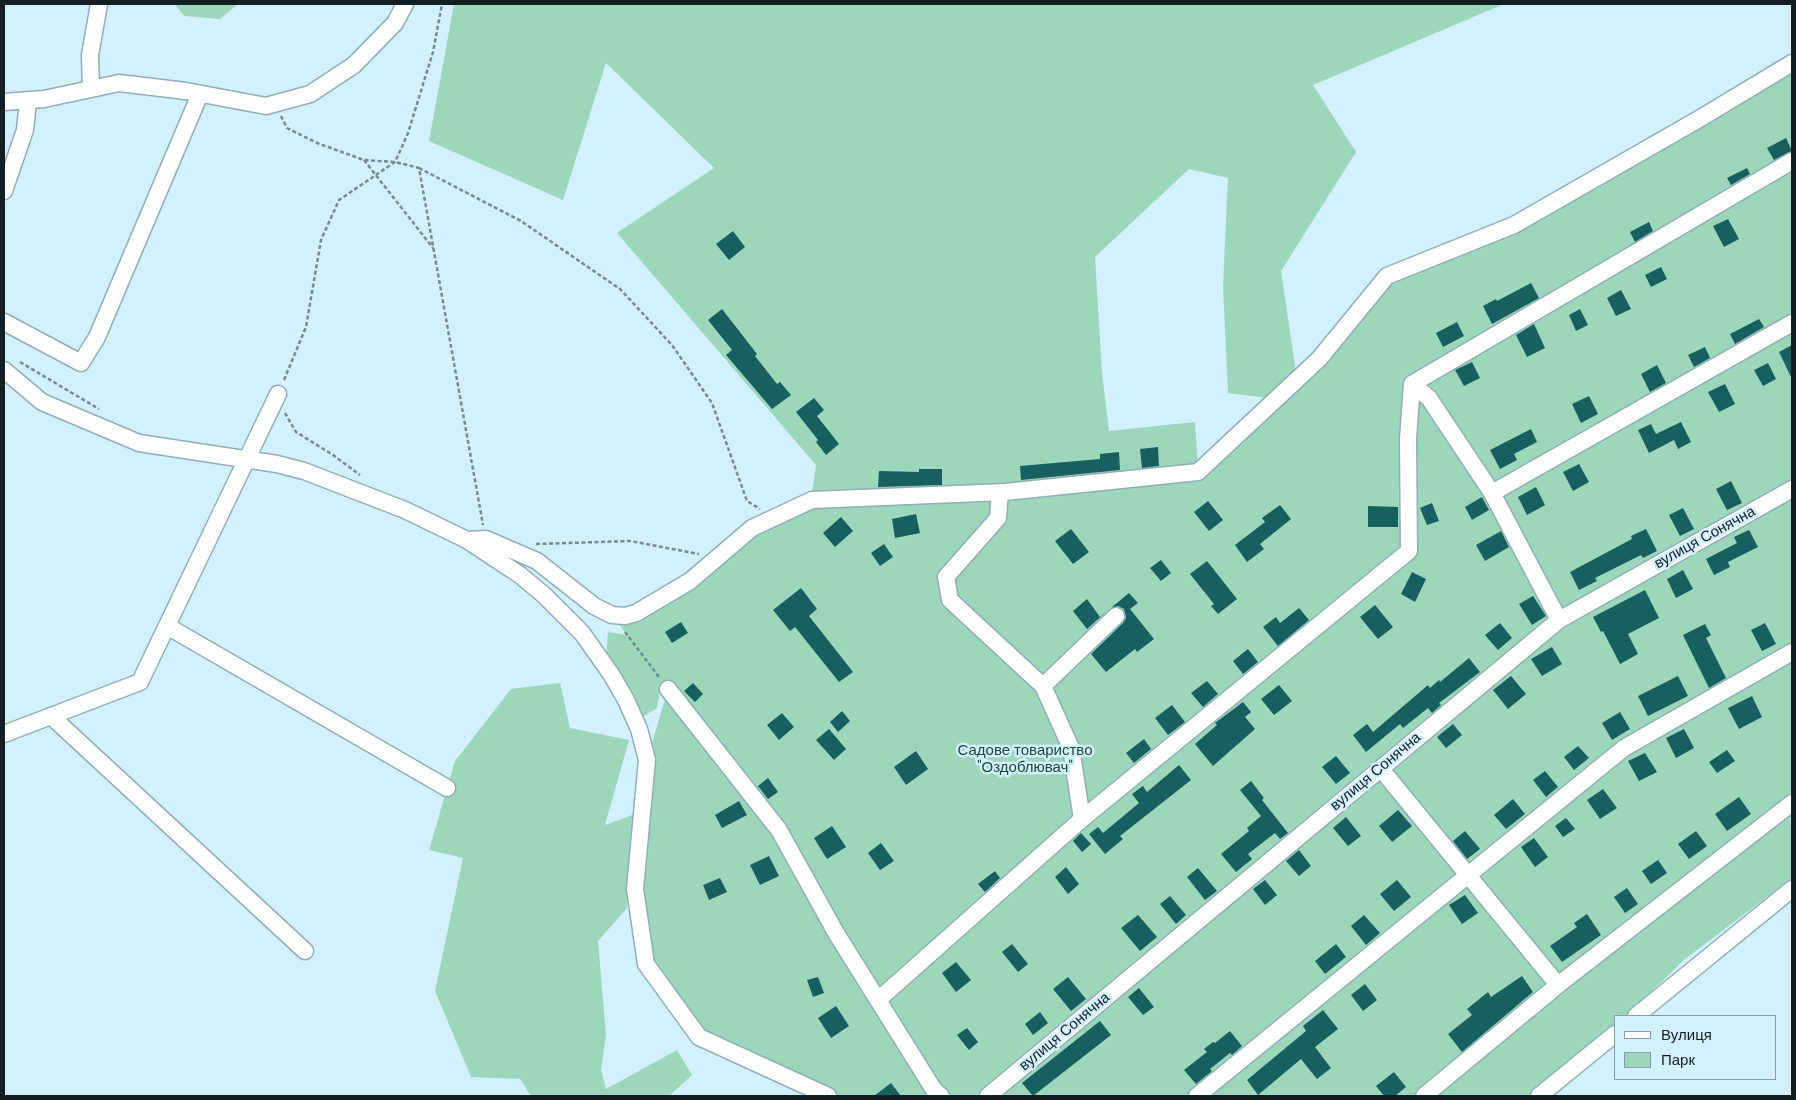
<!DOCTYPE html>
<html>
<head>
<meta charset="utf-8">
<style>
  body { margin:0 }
  #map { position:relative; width:1796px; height:1100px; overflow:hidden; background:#d2f0fe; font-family:"DM Sans",sans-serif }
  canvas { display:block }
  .frame { position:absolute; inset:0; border:5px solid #141f23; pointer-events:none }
  .legend { position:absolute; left:1614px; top:1015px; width:162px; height:65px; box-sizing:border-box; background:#d2f0fe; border:1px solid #869ca6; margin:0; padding:6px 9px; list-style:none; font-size:15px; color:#141f23 }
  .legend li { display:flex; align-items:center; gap:10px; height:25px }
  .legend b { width:25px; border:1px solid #869ca6 }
</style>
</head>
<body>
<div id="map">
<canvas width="1796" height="1100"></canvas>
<div class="frame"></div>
<ul class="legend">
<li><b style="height:6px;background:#fff"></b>Вулиця</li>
<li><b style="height:14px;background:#9cd7bb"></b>Парк</li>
</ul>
</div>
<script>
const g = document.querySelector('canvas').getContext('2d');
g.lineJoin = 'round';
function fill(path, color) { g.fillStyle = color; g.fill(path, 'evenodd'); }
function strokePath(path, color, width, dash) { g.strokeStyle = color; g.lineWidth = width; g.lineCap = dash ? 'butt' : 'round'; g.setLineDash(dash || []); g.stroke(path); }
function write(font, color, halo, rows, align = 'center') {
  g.font = font + ' "DM Sans",sans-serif'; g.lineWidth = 5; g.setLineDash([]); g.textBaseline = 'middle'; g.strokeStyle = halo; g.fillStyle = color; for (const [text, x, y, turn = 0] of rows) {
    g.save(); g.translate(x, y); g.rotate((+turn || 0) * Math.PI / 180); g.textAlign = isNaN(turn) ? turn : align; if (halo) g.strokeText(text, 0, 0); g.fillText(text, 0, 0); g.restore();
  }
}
fill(new Path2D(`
  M175 4H238L220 19 184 16Z
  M454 4H1504L1313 85 1356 152 1281 271 1297 379 1387 276 1514 225 1792 63V878L1685 959 1626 1016H1615V1028L1539 1096H941L934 1090 928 1096H828L699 1037 646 964 635 889 647 760 668 689 662 681 657 708 643 717 606 656 608 632 627 635 612 615 636 613 752 528 811 500 816 465 617 233 714 168 606 63 563 200 429 141ZM1189 169 1228 178 1223 286 1228 393 1275 399 1198 471 1195 422 1109 431 1102 373 1095 257Z
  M560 683 570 728 629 740 605 825 635 814 627 908 598 941 606 1035 601 1070 606 1089 677 1050 692 1075 669 1096H531L520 1079 471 1077 435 991 463 858 429 850 455 761 511 689Z`), '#9cd7bb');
fill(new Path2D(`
  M1786 138 1792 151 1774 160 1767 148Z
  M1747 168 1750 174 1731 185 1727 178Z
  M1728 219 1739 239 1724 247 1713 226Z
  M1649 222 1653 231 1635 242 1630 232Z
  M733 231 745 247 729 260 716 244Z
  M1661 267 1667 279 1651 287 1645 275Z
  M1531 283 1539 298 1492 324 1483 306 1496 299 1497 301Z
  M1621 290 1631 309 1616 316 1607 298Z
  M722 309 757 354 755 356 777 384 780 382 791 395 772 409 726 355 732 350 708 320Z
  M1580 309 1588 325 1576 331 1569 315Z
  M1759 319 1764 327 1735 344 1730 334Z
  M1457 322 1464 336 1443 347 1436 333Z
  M1534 324 1545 348 1527 357 1516 335Z
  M1792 345V379L1779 352Z
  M1705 347 1710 358 1694 367 1688 355Z
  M1472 362 1480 378 1464 386 1455 370Z
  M1768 363 1776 379 1763 386 1754 370Z
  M1657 365 1666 383 1650 392 1641 374Z
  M1725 384 1735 404 1719 412 1708 392Z
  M1589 396 1598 414 1581 423 1572 404Z
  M814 398 824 410 817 416 839 444 826 455 816 442 818 440 796 412Z
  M1681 422 1691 442 1678 449 1674 440 1649 453 1638 430 1651 424 1656 434Z
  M1531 429 1537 442 1514 454 1517 460 1500 469 1490 450Z
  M1158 447 1159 466 1142 468 1140 449Z
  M1119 452 1120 470 1021 480 1020 466 1100 459V454Z
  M1579 464 1589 482 1573 491 1563 472Z
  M919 469H942V485L878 487 879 471 919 472Z
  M1731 481 1742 503 1727 510 1716 489Z
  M1536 487 1545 505 1527 515 1518 497Z
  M1482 497 1489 510 1472 520 1465 507Z
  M1208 501 1223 520 1209 531 1194 512Z
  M1432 503 1439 521 1427 525 1420 508Z
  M1280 505 1291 519 1260 544 1264 549 1247 562 1235 545 1265 522 1262 518Z
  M1368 506 1398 507V527H1368Z
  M1683 508 1694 529 1680 536 1669 515Z
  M916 514 920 533 895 538 892 519Z
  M841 517 853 531 835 547 823 533Z
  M1071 529 1089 552 1073 564 1055 541Z
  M1646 529 1657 551 1643 558 1641 555 1595 578 1597 581 1579 590 1570 572 1632 539 1631 536Z
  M1749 530 1758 547 1728 562 1730 567 1714 575 1706 559 1737 543 1734 537Z
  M1501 531 1509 547 1485 561 1476 545Z
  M884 544 893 557 880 566 871 553Z
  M1161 560 1171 573 1161 581 1150 568Z
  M1207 561 1237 599 1218 614 1211 606 1214 604 1190 574Z
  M1683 570 1693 589 1676 598 1667 579Z
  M1412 572 1426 579 1415 602 1401 594Z
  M801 588 817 609 809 616 853 672 839 682 795 627 790 631 773 610Z
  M1645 590 1659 618 1628 634 1638 654 1620 664 1603 631 1601 632 1593 617Z
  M1129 593 1138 603 1130 609 1154 639 1137 652 1135 649 1106 672 1091 654 1123 623 1126 618 1124 609 1118 606 1111 608Z
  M1533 596 1546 616 1532 625 1519 604Z
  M1087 599 1100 617 1106 612 1087 629 1073 611Z
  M1375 605 1393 627 1378 639 1360 617Z
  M1299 608 1309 620 1278 646 1263 627 1276 617 1280 623Z
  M681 622 688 633 672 643 665 632Z
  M1500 623 1512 638 1498 650 1485 635Z
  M1765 623 1776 644 1762 651 1751 630Z
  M1705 624 1711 635 1706 638 1726 678 1709 688 1683 635Z
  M1552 647 1562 664 1542 676 1531 659Z
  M1248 649 1258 662 1243 674 1233 661Z
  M1469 658 1480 672 1439 703 1441 705 1432 713 1428 708 1403 728 1400 724 1366 752 1353 735 1367 724 1373 732 1428 685 1430 688 1439 680 1440 682Z
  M1511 676 1526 694 1508 709 1493 690Z
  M1678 676 1688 696 1648 716 1638 696Z
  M1207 681 1218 694 1203 707 1191 693Z
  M693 683 703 694 695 702 684 691Z
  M1279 685 1292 701 1274 715 1261 699Z
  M1752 696 1762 717 1739 729 1728 708Z
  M1243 702 1251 712 1245 717 1255 729 1213 766 1195 744 1217 725 1215 723Z
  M1172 705 1185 722 1168 735 1155 718Z
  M842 711 850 721 838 732 830 722Z
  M1620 712 1630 729 1612 740 1602 723Z
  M782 713 794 727 779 740 767 725Z
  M1453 724 1462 735 1446 748 1437 737Z
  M829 729 846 749 834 760 816 740Z
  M1684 729 1694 748 1676 758 1666 738Z
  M1144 739 1151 749 1134 763 1126 753Z
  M1578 746 1589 758 1574 770 1564 757Z
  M1727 750 1735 761 1717 773 1709 762Z
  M916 751 928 769 906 785 894 767Z
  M1645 753 1657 772 1639 781 1628 761Z
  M1336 756 1350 773 1336 784 1322 767Z
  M1179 765 1191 780 1120 836 1123 839 1105 854 1089 834 1098 827 1103 833 1139 803 1132 794 1143 786 1147 792Z
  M1545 771 1558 787 1546 797 1533 780Z
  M768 778 778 792 768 799 758 786Z
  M1251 781 1264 798 1262 800 1288 833 1280 839 1275 833 1248 854 1252 859 1236 872 1221 854 1249 831 1247 828 1261 816 1240 790Z
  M1603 789 1617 808 1600 819 1587 800Z
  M1739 797 1751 814 1727 831 1715 814Z
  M1513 799 1525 814 1506 829 1494 815Z
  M739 801 747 815 722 828 715 815Z
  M1398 810 1412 826 1392 842 1379 826Z
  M1346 817 1361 836 1348 846 1333 828Z
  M1566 818 1575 829 1563 837 1555 826Z
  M832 826 846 847 827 859 814 838Z
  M1465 831 1480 849 1467 859 1453 841Z
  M1696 831 1707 846 1689 859 1678 844Z
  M1081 833 1091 844 1082 852 1073 841Z
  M1534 838 1548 857 1535 867 1521 847Z
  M881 843 894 861 880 870 868 853Z
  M1299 850 1311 866 1299 876 1286 861Z
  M769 856 779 876 760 885 750 865Z
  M1658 860 1667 873 1651 884 1642 871Z
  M1066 867 1079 884 1068 894 1055 877Z
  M1198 868 1217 891 1205 900 1187 877Z
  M995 871 1000 878 985 892 978 884Z
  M720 878 727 892 709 900 703 885Z
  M1265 880 1277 895 1265 905 1253 889Z
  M1397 880 1411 897 1394 911 1380 894Z
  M1627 888 1638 904 1625 913 1614 897Z
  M1465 895 1478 913 1462 924 1449 905Z
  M1170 896 1186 915 1176 924 1160 904Z
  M1587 914 1601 935 1562 962 1550 946 1577 927 1574 923Z
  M1138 915 1157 937 1140 951 1121 928Z
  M1364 915 1380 933 1366 945 1351 926Z
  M1012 944 1028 964 1018 972 1002 952Z
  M1336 944 1346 957 1325 974 1315 961Z
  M956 962 971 980 956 992 942 973Z
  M1522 976 1533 992 1462 1052 1448 1034 1472 1015 1467 1009 1488 992 1491 997Z
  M818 977 824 993 813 997 807 980Z
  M1068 977 1086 999 1071 1011 1053 989Z
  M1365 984 1377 1000 1363 1011 1351 995Z
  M1139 988 1154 1007 1143 1015 1128 997Z
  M836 1006 849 1026 831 1038 818 1018Z
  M1323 1010 1338 1029 1315 1047 1331 1068 1317 1079 1301 1059 1258 1095 1247 1080 1306 1031 1303 1026Z
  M1040 1012 1048 1023 1033 1035 1025 1024Z
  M1100 1021 1111 1035 1033 1096 1022 1083Z
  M967 1028 978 1042 969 1050 957 1035Z
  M1230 1031 1242 1046 1232 1055 1230 1053 1210 1069 1212 1071 1196 1084 1184 1070 1207 1052 1204 1049 1213 1042 1215 1043Z
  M1394 1072 1406 1087 1395 1096H1384L1376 1086Z
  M891 1083 901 1096H874Z`), '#185f5f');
const minor = new Path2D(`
  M91 89 90 55 99 4
  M4 102 44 99 119 83 186 91 266 106 310 94 354 65 395 23 405 4
  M4 191 25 130 28 101
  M4 322 81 363 97 337 200 94
  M4 370 42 402 139 443 277 464 304 471 405 510 467 540 486 539 537 561 594 606 612 615 625 616 636 613 690 581 752 528 812 500 1005 492 1198 472 1319 359 1387 276 1514 225 1699 119 1792 63
  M1412 384 1429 398 1492 493 1559 620
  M1000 492 998 518 946 577 950 600 1043 686 1071 748 1082 819
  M1492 493 1792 323
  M467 540 520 575 544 595 582 633 611 674 626 700 639 729 647 760 635 889 646 964 699 1037 828 1096
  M167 626 447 788
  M1043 686 1116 616
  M668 689 779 830 836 933 934 1090 941 1096
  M51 716 305 951
  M4 734 140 682 278 394
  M1381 769 1558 985
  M878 1000 1082 819 1409 551 1408 439 1412 384 1792 161
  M1636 1016 1792 889
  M988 1096 1559 620 1792 489
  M1197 1096 1624 748 1792 652
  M1424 1096 1558 985 1792 803
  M1539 1096 1615 1034`);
strokePath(minor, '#90adba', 19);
strokePath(new Path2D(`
  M281 116 287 128 317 143 364 160 395 162 419 168 483 525
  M364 160 433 248
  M419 168 521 221 620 289 672 345 712 403 747 501 760 509
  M20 362 99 409
  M284 380 306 327 321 240 339 200 395 162 401 149 408 133 433 52 442 4
  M285 413 296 432 333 455 360 475
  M536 544 630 541 699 554
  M625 632 659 677`), '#758a93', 2.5, [4, 2.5]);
strokePath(minor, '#fff', 16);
write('15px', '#141f23', '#d2f0fe', [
  ["вулиця Сонячна",1705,538,-29],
  ["вулиця Сонячна",1376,772,-40],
  ["вулиця Сонячна",1065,1032,-40]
]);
write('15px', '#1f4938', '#d2f0fe', [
  ["Садове товариство",1025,751],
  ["\"Оздоблювач\"",1025,768]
]);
</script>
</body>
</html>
